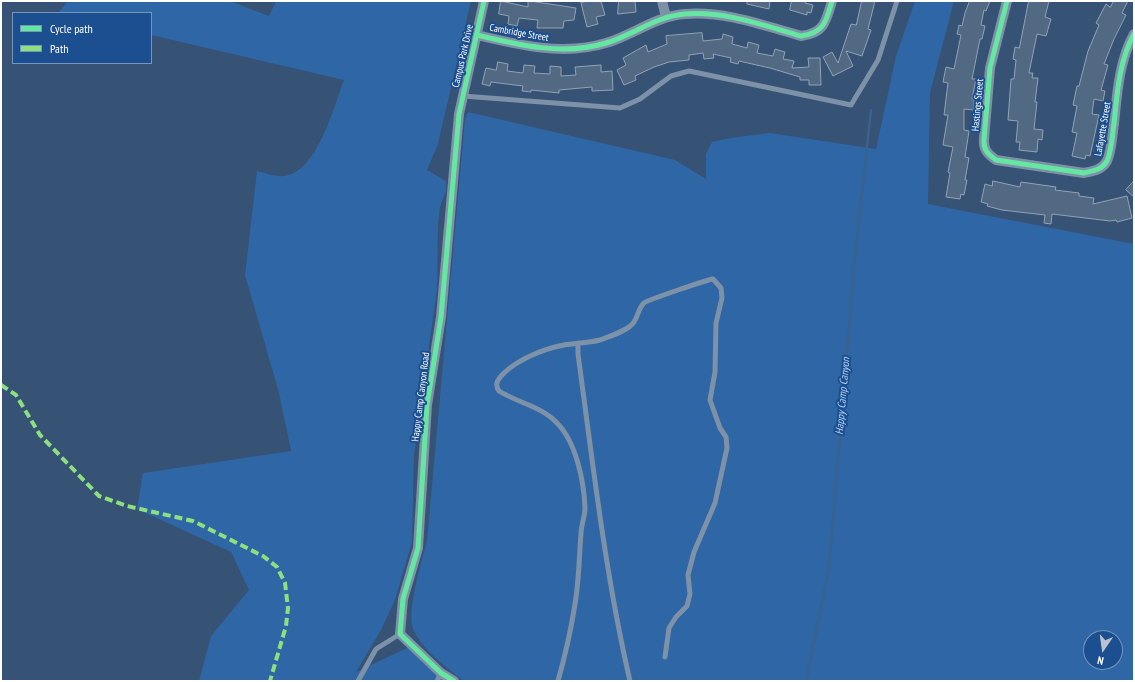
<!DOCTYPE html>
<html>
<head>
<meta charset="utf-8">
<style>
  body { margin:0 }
  #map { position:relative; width:1135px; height:682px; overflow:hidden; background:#365274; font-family:"PT Sans Narrow",sans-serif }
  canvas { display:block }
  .frame { position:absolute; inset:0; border:2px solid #fff; pointer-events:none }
  .legend { position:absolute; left:12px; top:12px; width:140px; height:52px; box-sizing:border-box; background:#1b4f8f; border:1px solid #7695bc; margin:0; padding:5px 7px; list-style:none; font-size:12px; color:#fff }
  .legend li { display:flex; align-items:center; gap:8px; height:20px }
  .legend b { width:20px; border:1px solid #7695bc }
  .north { position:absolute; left:1083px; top:630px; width:40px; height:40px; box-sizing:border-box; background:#1b4f8f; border:1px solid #7695bc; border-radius:50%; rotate:193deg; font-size:11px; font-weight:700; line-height:16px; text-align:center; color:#fff }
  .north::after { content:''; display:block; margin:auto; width:14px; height:18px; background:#b9c2ce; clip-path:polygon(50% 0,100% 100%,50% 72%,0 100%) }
</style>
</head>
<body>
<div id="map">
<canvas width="1135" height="682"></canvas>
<div class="frame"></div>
<ul class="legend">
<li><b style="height:5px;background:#66e7a1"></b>Cycle path</li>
<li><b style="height:5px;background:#8de07e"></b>Path</li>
</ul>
<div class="north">N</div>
</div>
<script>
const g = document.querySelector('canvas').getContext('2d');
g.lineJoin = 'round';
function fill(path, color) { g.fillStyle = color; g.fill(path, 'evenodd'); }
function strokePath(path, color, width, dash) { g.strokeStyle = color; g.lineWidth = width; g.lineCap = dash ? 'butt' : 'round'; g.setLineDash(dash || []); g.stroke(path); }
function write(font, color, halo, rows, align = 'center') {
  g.font = font + ' "PT Sans Narrow",sans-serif'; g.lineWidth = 4; g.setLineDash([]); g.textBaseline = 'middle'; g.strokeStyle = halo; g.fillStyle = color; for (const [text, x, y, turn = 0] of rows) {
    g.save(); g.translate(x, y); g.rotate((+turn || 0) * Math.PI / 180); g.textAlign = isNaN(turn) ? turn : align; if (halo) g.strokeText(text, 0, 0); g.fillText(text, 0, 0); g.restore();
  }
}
fill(new Path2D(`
  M68 1H230L269 16 276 1H471L438 144 427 170 446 181V191L440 207 438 225 437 289 414 455 412 542 395 600 381 630 356 672 409 647 448 681H199L211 636 249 590 231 552 137 509 143 473 291 451 279 393 245 275 257 171C265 173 276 177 284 176 317 173 334 106 344 80L151 35V13H58Z
  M915 1H954L930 93 928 204 1134 244V681H463C446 666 424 652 414 631 405 613 422 561 427 541L465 119 468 112 675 160 706 179V154L712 142 730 138 770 133 876 149 896 56ZM1091 638H1115V662H1091Z`), '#2f66a5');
strokePath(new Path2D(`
  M806 681 829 568 854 265 871 110`), '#3b618d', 2.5);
const building = new Path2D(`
  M501 1 528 7V1H530L576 8 574 20 564 21 563 28H537L538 20 519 18 517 26 508 24 509 16 499 14Z
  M589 1H601L605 15 596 17 598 24 587 27 581 3Z
  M619 1H635L636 12 618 14Z
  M748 1H770L769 9 747 4Z
  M792 1H806L805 3 813 5 811 13 807 12V15L790 10Z
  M862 1H875L868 29 871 30 862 56 846 51 853 66 833 76 823 57 832 52 838 63 851 24 856 25Z
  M970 1H990L986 11 984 10 981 25 985 26 982 39H980L972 79H976L972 99H974V110L964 109V130L969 131 965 157 969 158 965 180H967L964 195 961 194 960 199 946 197 950 173 948 172 953 147 943 145 948 115H944L948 83 943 82 946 67 954 69 961 35 957 34 959 25 962 26 965 13Z
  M1029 1H1049L1045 17 1051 19 1046 36 1037 34 1029 73H1033L1032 78H1038L1035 102H1037L1034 129 1043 130 1042 140 1038 139 1037 152 1019 150 1020 142H1016L1018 121 1008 120 1011 79H1014L1016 60 1013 59 1015 47 1019 48Z
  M1114 1H1128L1122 13 1126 15 1114 39 1104 64 1108 65 1101 90 1105 91 1103 101 1094 99 1092 114 1099 115 1090 156 1086 155 1085 159 1072 156 1077 133 1072 132 1077 106 1073 105 1077 86H1079L1088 51 1099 25 1096 23 1106 4 1110 7Z
  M702 33 703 41 722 39 723 34 733 37 732 44 747 48 748 42 759 45 757 53 773 56 775 49 785 52 783 59 794 61 792 68 809 67 808 58H820L821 85H809V80H800V77L770 68 739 61 738 64 730 62 731 58 713 54 714 58 704 59 703 53 689 55V60L669 62 654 67 635 76 636 80 624 85 617 70 626 65 623 58 646 45 648 52 667 44 666 36Z
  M498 62 508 64 507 71 523 73 524 65 535 66 534 73 550 74V66L561 67V76L576 75 575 67 601 65V72L612 71 613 90 592 91V87L559 90V93L531 90V92L522 91 523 86 491 82 490 86 482 84 486 68 496 70Z
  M993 181 1020 187 1021 182 1056 187 1055 190 1079 193V196L1094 198 1093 204 1127 196 1132 218 1117 222 1116 220 1110 221 1052 214 1051 224 1044 223 1045 215 1002 210 987 206 988 204 981 202 985 184 992 186Z
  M1134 181V197L1126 190Z`);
fill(building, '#526984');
strokePath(building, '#92a2b6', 1);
strokePath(new Path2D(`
  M463 96 620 108 640 99 671 76 689 71 851 105 878 60 897 1
  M578 343V354C593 464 605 573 630 681
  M358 681 376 649 400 634
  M437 681 441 673
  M558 681C565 656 571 630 575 604 579 581 579 558 581 534 581 526 585 516 585 508 584 481 576 442 557 423 541 406 518 403 499 391 494 384 498 379 504 373 519 359 543 349 564 345 576 343 588 343 600 340 610 336 628 331 634 322 638 316 639 307 644 303 647 300 707 280 713 279L721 288 722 298 716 323 715 372 710 400 720 428 726 437 727 448 715 503 694 552 688 575 690 594 687 606 676 617 669 628 665 657`), '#7d92a8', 5);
strokePath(new Path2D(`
  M662 1 666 17
  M1007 1 990 68 984 139C983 150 988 154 996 160L1084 173C1093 171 1102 170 1107 161 1112 150 1112 135 1114 124 1117 94 1119 61 1134 34
  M477 35C518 45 564 56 606 43 633 35 656 16 685 14 725 11 762 25 801 36 824 33 826 22 832 1
  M454 681 441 673 400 634 403 599 418 548 427 405 441 317 459 114 484 1`), '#7d92a8', 10);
strokePath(new Path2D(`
  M1 385 16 395 40 435 99 496 127 506 193 521 263 556 277 567 285 583 288 608 286 626 270 681`), '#8de07e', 4, [8, 4]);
strokePath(new Path2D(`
  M1007 1 990 68 984 139C983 150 988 154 996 160L1084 173C1093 171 1102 170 1107 161 1112 150 1112 135 1114 124 1117 94 1119 61 1134 34
  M477 35C518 45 564 56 606 43 633 35 656 16 685 14 725 11 762 25 801 36 824 33 826 22 832 1
  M454 681 441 673 400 634 403 599 418 548 427 405 441 317 459 114 484 1`), '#66e7a1', 5);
write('10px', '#fff', '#1b4f8f', [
  ["Cambridge Street",519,33,10],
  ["Campus Park Drive",463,56,-77],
  ["Hastings Street",978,105,-85],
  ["Lafayette Street",1103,129,-80],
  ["Happy Camp Canyon Road",421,397,-83]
]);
write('italic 11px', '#b5d3f5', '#1b4f8f', [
  ["Happy Camp Canyon",843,396,-85]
]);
</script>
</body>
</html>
